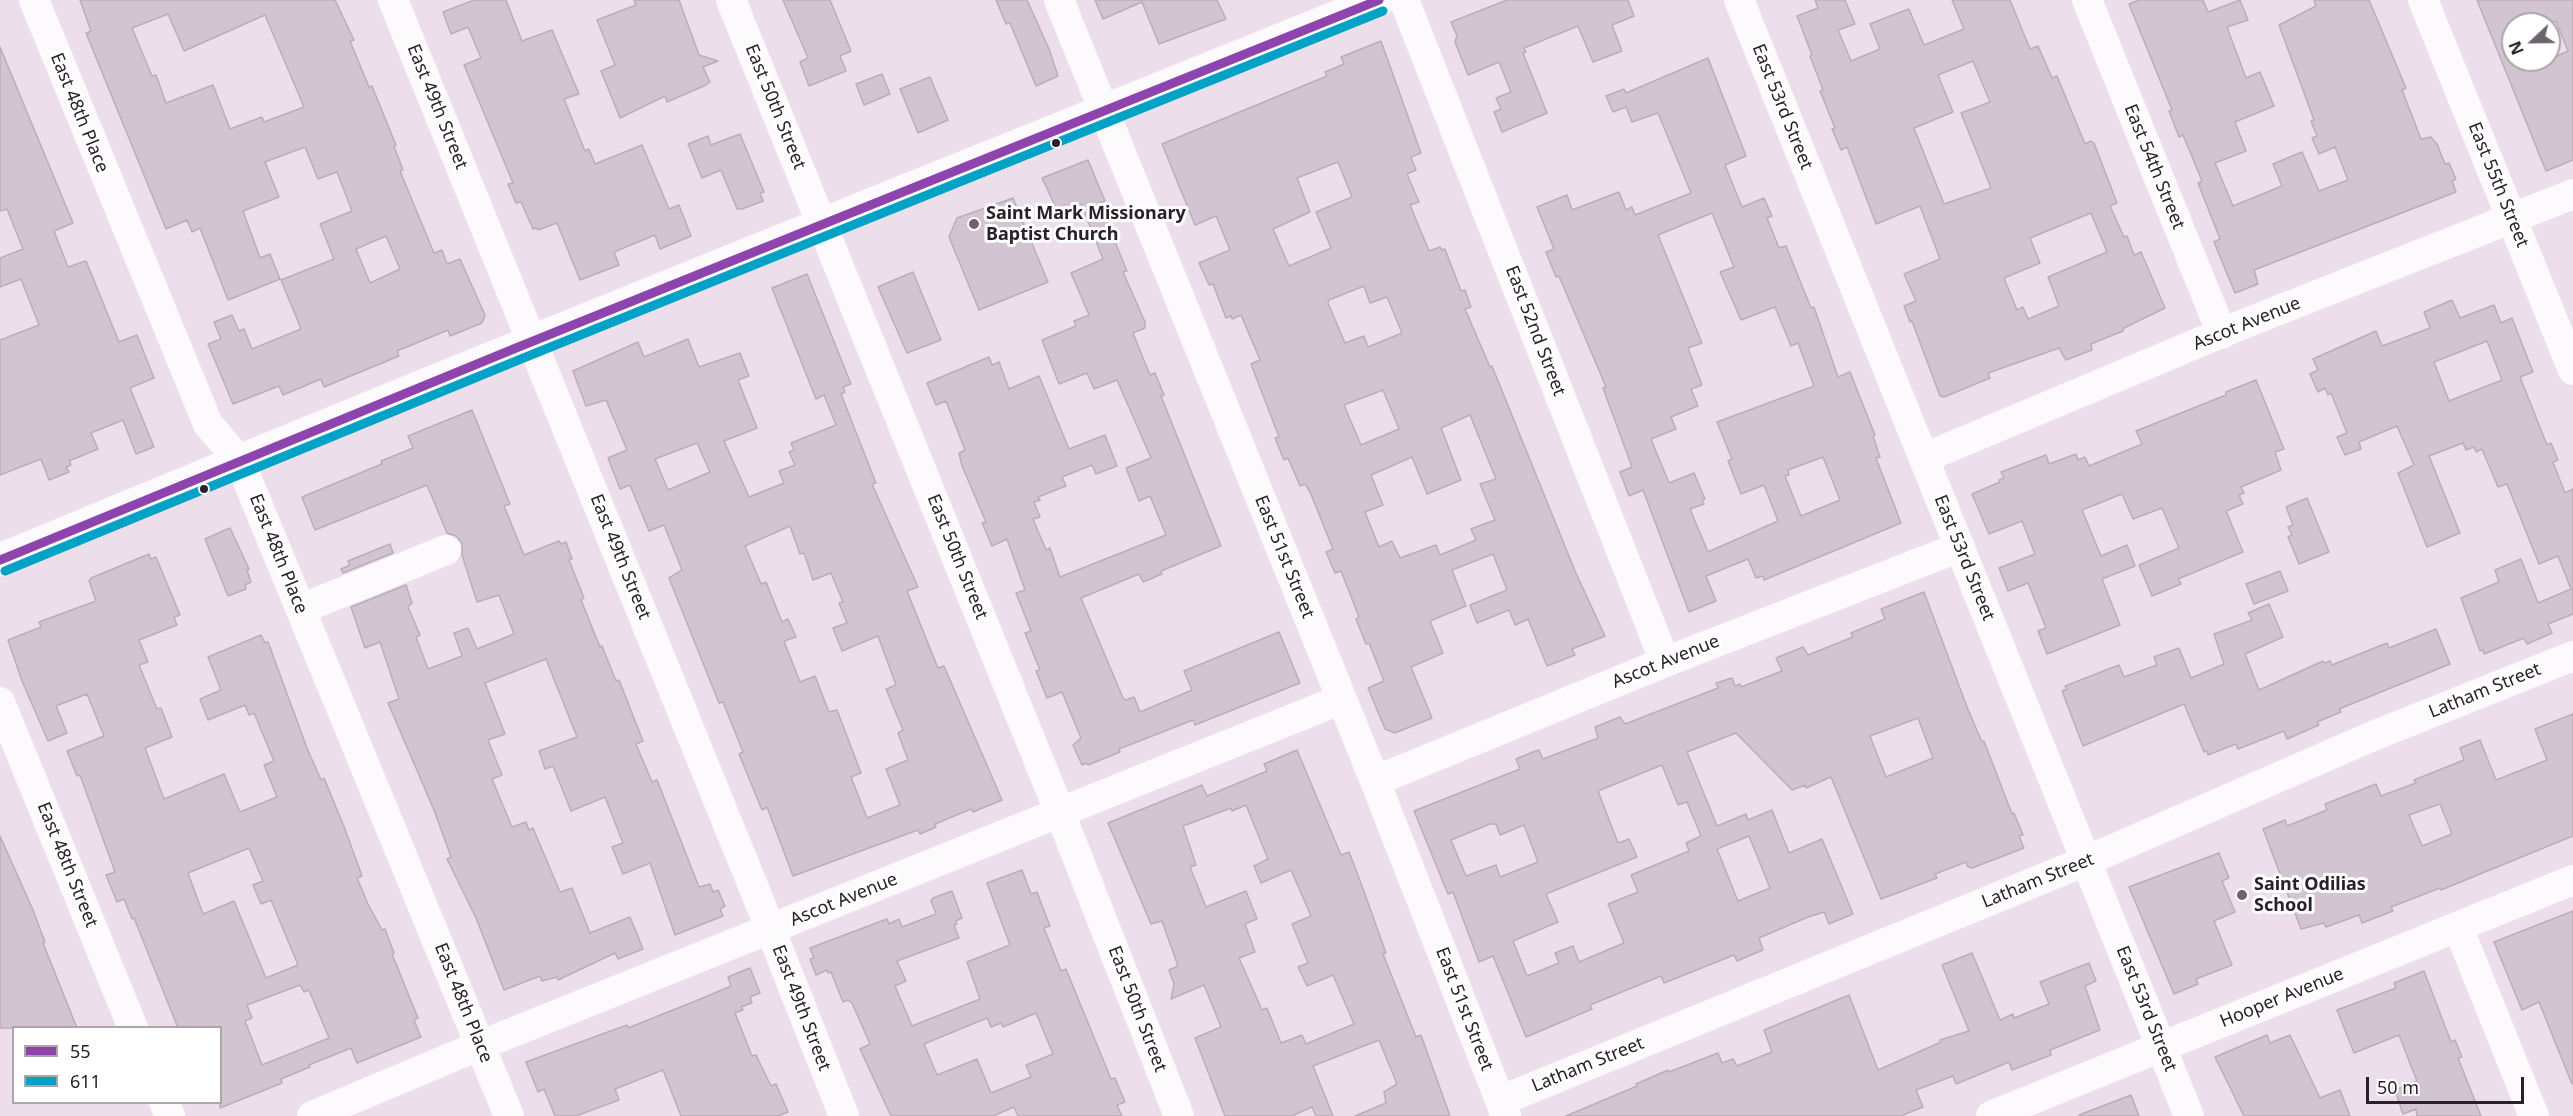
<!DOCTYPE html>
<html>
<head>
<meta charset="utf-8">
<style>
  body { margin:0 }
  #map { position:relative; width:2573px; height:1116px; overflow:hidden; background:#eddeeb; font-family:"Noto Sans",sans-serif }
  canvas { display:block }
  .legend { position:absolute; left:12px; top:1026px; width:210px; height:78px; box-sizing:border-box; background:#fff; border:2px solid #aaa6a9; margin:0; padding:8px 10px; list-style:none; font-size:18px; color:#2a2029 }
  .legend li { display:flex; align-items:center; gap:12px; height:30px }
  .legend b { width:30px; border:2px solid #aaa6a9 }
  .north { position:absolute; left:2501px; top:12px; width:60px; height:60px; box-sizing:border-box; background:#fff; border:2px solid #aaa6a9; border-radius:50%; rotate:248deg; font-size:16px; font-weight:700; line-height:24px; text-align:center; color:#2a2029 }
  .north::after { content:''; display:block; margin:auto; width:21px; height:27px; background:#6e626d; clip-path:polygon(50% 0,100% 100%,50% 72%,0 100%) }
  .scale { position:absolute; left:2366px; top:1077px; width:158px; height:27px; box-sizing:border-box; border:3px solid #2a2029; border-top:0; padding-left:8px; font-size:18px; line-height:21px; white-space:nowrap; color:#2a2029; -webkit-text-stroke:4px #fff; paint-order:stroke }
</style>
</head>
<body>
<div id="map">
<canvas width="2573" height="1116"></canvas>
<ul class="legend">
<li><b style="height:8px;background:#8e44ad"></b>55</li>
<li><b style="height:8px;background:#02a2c6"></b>611</li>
</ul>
<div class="north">N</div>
<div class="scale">50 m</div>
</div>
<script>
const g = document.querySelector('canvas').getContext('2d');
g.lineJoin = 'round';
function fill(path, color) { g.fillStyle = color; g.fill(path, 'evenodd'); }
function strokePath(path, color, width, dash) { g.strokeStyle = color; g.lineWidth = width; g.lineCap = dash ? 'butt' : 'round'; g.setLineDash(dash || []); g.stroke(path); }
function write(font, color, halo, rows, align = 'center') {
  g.font = font + ' "Noto Sans",sans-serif'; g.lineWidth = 6; g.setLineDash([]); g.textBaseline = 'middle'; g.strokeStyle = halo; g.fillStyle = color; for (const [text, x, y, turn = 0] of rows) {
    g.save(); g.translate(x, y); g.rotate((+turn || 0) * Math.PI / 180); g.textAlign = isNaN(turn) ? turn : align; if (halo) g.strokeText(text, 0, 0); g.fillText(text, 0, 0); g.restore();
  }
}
const building = new Path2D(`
  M80 0H335L354 40 350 41 369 87 372 86 396 145 394 146 403 170 400 171 434 253 442 250 447 264 460 259 485 315 482 323 450 336 448 330 397 351 399 356 324 387 321 379 283 395 279 386 233 404 208 344 221 339 214 322 232 315 239 331 244 329 252 349 301 329 281 280 334 259 320 224 352 211 337 172 318 179 305 147 265 162 279 197 243 211 260 258 270 254 280 279 228 300 200 228 192 232 187 220 166 229 86 33 91 31ZM168 14 184 51 265 15 304 107 264 122 262 117 230 129 213 85 166 103 156 75 152 76 132 28ZM386 236 400 269 370 283 356 249Z
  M474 0H506L522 41 552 30 579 94 564 99 585 151 589 149 595 164 642 145 669 209 679 205 691 236 660 249 655 235 614 252 619 265 580 280 557 223 538 230 537 228 533 229 521 202 516 203 508 184 513 183 464 65 481 58 468 27 451 34 443 12Z
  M634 0H679L699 55 718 61 703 67 710 82 706 85 667 102 665 96 620 118 601 71 615 65 597 20 636 5Z
  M783 0H830L851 51 840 56 846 71 809 86 800 62 808 58Z
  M996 0H1027L1049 49 1058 76 1036 86 1010 23 1006 24Z
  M1095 0H1217L1226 19 1159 44 1142 2 1103 19Z
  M1507 0H1628L1634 16 1612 25 1622 51 1593 62 1578 26 1524 48 1526 52 1523 53 1547 113 1502 132 1494 112 1501 109 1496 98 1511 92 1499 62 1468 75 1455 42 1457 36 1451 22Z
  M1815 0H1845L1855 24 1838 30 1851 61 1880 49 1870 24 1890 16 1909 9 1924 45 1964 29 1952 0H2010L2030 49 2038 46 2052 78 2057 76 2085 144 2091 141 2094 143 2117 203 2110 206 2124 237 2127 236 2134 255 2141 252 2165 308 2124 328 2123 331 2091 344 2092 350 2066 360 2059 348 1988 373 1990 378 1944 397 1940 396 1912 321 1910 322 1904 306 1916 301 1904 274 1940 259 1920 206 1876 224 1847 147 1841 150 1832 129 1835 128 1820 91 1823 90 1810 56 1812 55 1797 16 1818 8ZM1973 61 1990 102 1961 113 1991 188 1944 204 1914 128 1953 112 1938 75ZM2091 213 2107 252 2048 277 2059 306 2028 319 2023 307 2017 310 2004 278 2040 263 2030 238Z
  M2139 0H2203L2208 12 2240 0 2248 20 2227 27 2246 78 2260 72 2274 106 2235 122 2246 151 2215 163 2233 206 2282 186 2273 164 2302 152 2319 191 2348 180 2335 147 2319 154 2312 138 2317 136 2311 121 2314 120 2279 25 2316 6 2314 0H2369L2406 88 2402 90 2421 139 2431 137 2437 144 2445 164 2449 163 2456 179 2452 181 2456 192 2254 270 2258 284 2235 293 2214 242 2220 239 2198 183 2202 181 2183 135 2179 137 2169 111 2172 110 2129 4Z
  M2477 0H2573V160L2546 171ZM2556 21 2568 51 2549 60H2513V24H2549Z
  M1381 41 1421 153 1411 157 1416 170 1407 174 1419 202 1410 205 1429 251 1440 247 1442 250 1445 249 1461 291 1465 290 1471 307 1465 309 1490 367 1492 366 1575 571 1605 636 1572 649 1575 655 1547 666 1528 619 1515 625 1509 610 1477 623 1470 605 1507 590 1493 554 1452 570 1466 606 1430 621 1443 653 1411 667 1432 718 1395 733 1385 729 1368 688 1384 681 1369 643 1366 644 1356 619 1359 617 1341 571 1335 573 1326 552 1333 549 1310 492 1305 484 1300 486 1288 458 1284 460 1275 438 1279 437 1251 364 1260 360 1241 315 1232 319 1231 316 1226 318 1213 284 1209 285 1199 263 1230 250 1216 216 1195 225 1162 144 1327 76 1325 72 1344 64 1341 57ZM1338 162 1352 197 1316 212 1331 248 1289 266 1273 229 1310 212 1297 178ZM1364 286 1370 303 1387 297 1402 333 1368 347 1364 336 1345 343 1328 303 1329 300ZM1383 390 1399 429 1361 445 1344 405ZM1470 415 1496 479 1480 484 1495 520 1471 529 1476 540 1440 555 1436 545 1400 558 1392 541 1379 547 1365 512 1383 505 1371 475 1412 457 1427 494 1461 480 1441 428Z
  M0 47 73 223 54 231 68 267 86 261 119 342 137 335 154 378 130 388 154 447 136 454 123 420 91 433 98 449 69 461 71 465 66 467 69 472 49 480 41 459 0 475V340L39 325 21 279 0 287V258L23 249 7 209 0 211Z
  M1708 58 1746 156 1725 165 1742 207 1764 198 1772 216 1767 218 1779 248 1786 246 1811 308 1814 307 1838 377 1850 372 1875 435 1873 436 1880 457 1876 458 1901 523 1764 580 1763 576 1756 578 1748 559 1706 576 1716 601 1689 612 1643 490 1629 496 1620 472 1632 467 1603 388 1606 387 1559 276 1556 277 1546 252 1554 249 1537 207 1567 195 1572 210 1619 192 1626 210 1632 207 1635 215 1691 193 1658 113 1632 122 1626 107 1613 112 1606 96 1624 89 1626 93ZM1712 213 1734 267 1720 272 1741 320 1775 307 1791 346 1798 343 1814 386 1717 422 1732 459 1728 461 1741 494 1764 485 1778 521 1708 552 1690 509 1704 504 1702 500 1705 499 1694 473 1669 483 1651 439 1676 429 1671 417 1698 406 1691 389 1702 385 1688 348 1702 343 1658 235ZM1823 457 1840 500 1801 516 1785 476 1789 475 1788 470Z
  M882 74 890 94 864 105 856 84Z
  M930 77 948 120 918 133 900 89Z
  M740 134 764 192 760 193 763 201 742 209H737L721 170 702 178 688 144 708 136 711 145Z
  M1088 160 1105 201 1099 203 1127 271 1123 272 1145 322V328L1133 333 1150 375 1155 373 1164 395 1161 396 1221 546 1161 571 1162 574 1143 582 1139 574 1081 598 1123 698 1126 700 1134 697 1140 712 1192 690 1184 671 1279 632 1300 683 1195 725 1193 720 1119 749 1120 752 1088 765 1087 763 1082 765 1073 745 1081 738 1062 692 1047 698 1036 671 1040 670 1025 633 1031 631 1016 593 1025 590 1007 539 992 546 982 523 986 522 962 466 959 453 965 450 946 401 936 405 927 383 989 357 992 365 999 362 1009 389 1039 376 1069 449 1105 435 1117 466 1096 474 1092 465 1062 477 1066 486 1038 497 1040 500 1034 502 1040 517 1033 519 1046 550 1050 548 1060 577 1166 535 1150 496 1139 501 1126 468 1151 458 1117 380 1094 389 1087 373 1059 384 1042 340 1076 326 1074 321 1089 315 1071 273 1103 259 1081 204 1058 212 1042 178Z
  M1013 198 1048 282 979 310 949 237 957 218Z
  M913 272 941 340 907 353 878 287Z
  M807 274 851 384 843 387 845 392 841 394 876 483 872 484 918 587 907 591 938 668 944 666 1002 800 973 812 971 809 935 824 936 827 920 834 918 830 793 876 767 807 762 810 739 754 743 752 723 702 719 703 669 578 682 570 664 525 649 531 630 485 620 489 608 458 627 450 606 400 586 406 573 371 638 342 644 357 688 339 699 367 740 353 749 376 738 380 757 428 724 441 749 497 784 483 779 471 795 465 789 452 794 450 791 443 836 425 824 395 816 399 772 288ZM697 443 710 472 668 490 655 459ZM790 526 800 554 804 553 813 580 831 573 843 602 839 603 847 623 833 628 842 651 878 636 896 685 886 689 903 730 898 733 908 760 886 769 900 805 867 818 851 777 861 773 837 710 829 712 815 676 800 682 784 641 796 637 788 619 782 622 766 582 761 584 745 546Z
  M2452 300 2460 318 2494 305 2501 323 2512 318 2533 372 2520 377 2547 445 2551 443 2558 460 2553 462 2565 493 2573 489V614L2548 624 2552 633 2527 644 2524 638 2484 654 2483 650 2480 651 2461 598 2499 582 2495 570 2521 559 2538 603 2571 589 2558 556 2539 564 2507 484 2498 487 2482 449 2476 452 2474 447 2466 450 2463 443 2429 456 2460 533 2427 547 2398 473 2414 465 2397 426 2359 442 2361 449 2345 455 2337 437 2347 433 2331 393 2328 395 2325 388 2318 392 2310 374 2318 370 2313 359 2376 331 2382 346 2430 328 2424 312ZM2487 341 2502 380 2449 401 2434 362Z
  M2256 380 2284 449 2275 452 2281 470 2241 487 2244 493 2239 495 2243 504 2226 511 2243 552 2178 579 2181 584 2152 596 2139 565 2179 548 2162 508 2133 519 2122 494 2082 510 2101 556 2127 545 2135 566 2102 579 2120 625 2047 654 2038 631 2046 628 2028 583 2008 591 1999 568 2035 554 2022 521 1989 534 1972 494 2000 482 1999 480 2004 478 2001 472 2046 455 2049 464 2076 454 2078 460 2085 457 2089 466 2142 444 2136 431 2226 395V392Z
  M472 410 510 504 504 506 524 555 559 541 561 544 566 542 572 559 569 560 584 598 581 600 600 647 602 646 616 681 619 680 643 741 636 744 652 782 657 780 699 887 710 884 713 892 718 890 725 906 720 909 723 916 675 935 650 863 623 874 612 847 623 843 605 797 571 811 553 766 545 769 539 751 577 737 546 659 485 683 505 734 488 740 502 775 492 779 512 827 526 822 529 830 533 828 560 892 572 888 590 933 630 917 643 949 618 959 615 953 558 980 557 977 542 981 540 976 504 990 476 918 447 859 451 857 434 810 388 703 399 699 380 642 365 648 351 607 406 585 412 603 408 607 420 635 416 637 428 669 462 656 454 633 468 628 477 649 514 634 499 595 477 602 462 555V543L456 536 447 533 427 485 315 530 302 497 382 464 381 461 413 448 408 436Z
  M2307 498 2329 552 2299 564 2288 537 2292 535 2288 527 2293 525 2286 507Z
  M230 528 249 569 247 570 251 582 245 585 246 589 228 596 205 539Z
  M390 544 393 553 343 573 341 569 350 565 348 561Z
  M149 554 151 559 156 557 180 615 174 617 177 625 139 640 148 662 139 665 157 709 161 708 172 737 145 748 164 799 224 774 240 812 277 797 264 765 274 761 254 713 249 715 245 705 208 720 200 699 221 690 208 657 261 635 265 643 268 642 307 748 321 780 324 778 345 829 362 876 357 878 368 904 382 930 385 929 394 953 392 954 418 1018 414 1020 421 1037 357 1063 351 1048 309 1065 310 1067 281 1079 282 1083 220 1108V1028H178L134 918 132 919 124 899 117 902 106 875 115 872 80 775 77 776 67 751 104 736 87 694 56 706 67 733 48 741 22 681 8 640 41 627 39 622 96 601 89 581 91 578ZM249 848 263 881 253 885 261 904 271 900 298 965 266 978 234 901 203 914 188 873ZM300 985 304 992 309 990 329 1038 262 1065 245 1021 252 1018 247 1005Z
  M2280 571 2288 591 2254 604 2246 584Z
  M1924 592 1967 707 1982 742 1984 741 2012 814 2014 813 2023 835 2019 836 2024 848 1972 868 1968 867 1966 862 1935 874 1937 878 1881 899 1831 777 1806 788 1805 785 1792 790 1736 733 1687 752 1717 826 1746 814 1748 820 1772 810 1789 853 1822 839 1853 914 1829 924 1824 912 1808 917 1759 938 1763 950 1737 961 1734 955 1664 983 1661 976 1590 1005 1592 1009 1526 1037 1493 956 1479 962 1453 892 1448 894 1414 811 1520 769 1516 759 1533 752 1539 750 1543 759 1598 738 1595 727 1620 717 1625 724 1718 688 1716 683 1732 678 1735 686 1740 684 1741 687 1782 671 1776 658 1803 647 1808 655 1853 637 1851 633 1885 619 1881 609ZM1918 718 1933 758 1886 777 1870 736ZM1662 765 1678 805 1687 802 1701 836 1686 843 1689 851 1631 875 1638 892 1608 904 1624 943 1579 962 1573 946 1555 953 1559 963 1527 976 1513 941 1558 922 1546 894 1637 857 1629 839 1618 843 1598 791ZM1490 824H1496L1500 835 1524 825 1538 862 1500 877 1496 865 1466 876 1451 840ZM1749 836 1770 888 1738 901 1717 849Z
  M2269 604 2283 637 2245 654 2259 690 2323 661 2324 663 2330 661 2332 665 2387 643 2389 648 2436 629 2450 664 2339 709 2341 712 2317 722 2319 725 2287 739 2284 731 2238 749 2236 744 2208 755 2207 751 2204 752 2184 704 2083 746 2062 691 2067 689 2065 686 2119 665 2124 677 2157 665 2154 657 2179 648 2191 678 2224 664 2214 634 2252 620 2248 613Z
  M2573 714V836L2441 890 2440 888 2391 907 2393 911 2362 923 2359 915 2326 927 2324 923 2301 929 2263 829 2285 820 2287 826 2327 810 2325 804 2376 784 2381 796 2416 783 2414 780 2464 760 2460 748 2480 740 2496 780 2547 760 2535 729ZM2440 804 2452 834 2422 846 2409 815Z
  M1297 750 1341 855 1349 852 1358 875 1386 953 1383 954 1416 1037 1421 1035 1450 1116H1355L1386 1103 1384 1092 1397 1084 1379 1040 1313 1066 1333 1116H1316L1312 1107 1292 1116H1225L1195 1038 1221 1027 1204 985 1171 999 1174 984 1169 970 1178 966 1162 921 1151 924 1108 823 1202 785 1207 796 1267 771 1264 764ZM1246 805 1268 859 1254 866 1261 883 1291 870 1311 916 1292 924 1308 963 1298 967 1307 986 1333 975 1354 1024 1306 1044 1302 1035 1281 1043 1267 1008 1262 1010 1239 958 1255 952 1245 924 1257 919 1246 891 1206 907 1190 867 1196 865 1183 826 1231 808 1232 811Z
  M0 836 33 910 45 942 43 943 77 1028H0Z
  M2219 853 2229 878 2222 881 2235 912 2214 921 2232 965 2196 979 2198 984 2174 994 2129 887Z
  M1022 870 1031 894 1037 892 1043 908 1050 926 1044 928 1061 971 1066 969 1111 1079 1115 1078 1125 1102 1117 1105 1122 1116H1018L1014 1107 993 1116H891L860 1049 870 1044 852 1003 848 1000 843 1002 831 972 828 973 827 970 816 975 810 959 814 958 810 948 887 919 889 924 899 919 902 927 936 914 931 901 933 898 952 891 962 918 956 921 957 924 954 925 959 938 897 961 906 981 895 986 912 1026 980 999 967 962 1010 945 987 883ZM1036 1013 1053 1054 1026 1065 1031 1077 991 1093 977 1059 937 1075 924 1044 987 1018 991 1027 1001 1023 1003 1027Z
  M2573 911V1084H2572L2539 1002 2522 1010 2494 942Z
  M1972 953 2000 1020 2013 1014 2014 1018 2049 1004 2040 982 2089 963 2096 981 2085 986 2100 1030 2050 1050 2051 1055 2012 1070 2009 1062 1956 1084 1953 1076 1916 1090 1923 1107 1901 1116H1566L1637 1086 1636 1084 1668 1070 1669 1072 1718 1053 1722 1063 1733 1059 1737 1066 1772 1052 1764 1030 1849 995 1878 1070 1941 1042 1940 1040 1969 1031 1942 965Z
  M750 968 760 993 750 997 752 1003 741 1007 743 1010 735 1013 752 1056 756 1055 771 1086 776 1084 788 1112 778 1116H681L663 1070 615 1089 619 1100 576 1116H555L544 1089 538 1092 526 1062 627 1025 628 1028 703 998 731 986 728 977Z
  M2424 971 2451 1042 2455 1040 2462 1057 2458 1058 2481 1116H2417L2416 1109 2403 1114 2395 1090 2417 1081 2399 1035 2354 1053 2337 1010 2396 988 2394 983Z
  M2267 1035 2270 1043 2290 1035 2320 1098 2340 1090 2350 1116H2244L2215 1057Z
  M2131 1095 2139 1116H2080L2079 1115Z`);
fill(building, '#d2c4d1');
strokePath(building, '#baafb9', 1.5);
strokePath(new Path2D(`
  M34 0 208 424 240 462 509 1116
  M393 0 760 903 844 1116
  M731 0 1060 813 1179 1116
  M1059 0 1375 781 1506 1116
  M1404 0 1665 662
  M1739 0 2189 1116
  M2087 0 2222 334
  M2423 0 2573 370
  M1924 458 2236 327 2573 194
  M301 609 446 550
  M0 702 133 1028
  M1375 781 1665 662 1960 547
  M2458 927 2534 1116
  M1500 1101 2086 861 2373 736 2573 656
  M164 1102 170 1116
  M312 1116 481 1045 1342 699
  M1991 1116 2573 880`), '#fcfafc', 30);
strokePath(new Path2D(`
  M0 560C458 369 919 186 1379 0`), '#fcfafc', 33);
strokePath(new Path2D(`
  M0 560 516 348 1379 0`), '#8e44ad', 9);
strokePath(new Path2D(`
  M5 571 521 359 1383 11`), '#02a2c6', 9);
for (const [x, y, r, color] of [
  [1056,143,5,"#2a2029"],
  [974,224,6,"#6e626d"],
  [204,489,5,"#2a2029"],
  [2242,895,6,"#6e626d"]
]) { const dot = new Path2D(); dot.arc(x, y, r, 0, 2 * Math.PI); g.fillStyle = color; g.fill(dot); strokePath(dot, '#fff', 2); }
write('18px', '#2a2029', '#fff', [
  ["East 49th Street",437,107,68],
  ["East 50th Street",775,107,68],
  ["East 53rd Street",1782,107,68],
  ["East 48th Place",79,113,68],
  ["East 54th Street",2154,167,68],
  ["East 55th Street",2498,185,68],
  ["Ascot Avenue",2247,324,-22],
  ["East 52nd Street",1535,331,69],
  ["East 48th Place",278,554,68],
  ["East 49th Street",620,557,68],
  ["East 50th Street",957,557,68],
  ["East 51st Street",1284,557,68],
  ["East 53rd Street",1964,558,68],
  ["Ascot Avenue",1666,662,-22],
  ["Latham Street",2485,691,-22],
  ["East 48th Street",67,865,68],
  ["Latham Street",2038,881,-22],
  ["Ascot Avenue",844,900,-22],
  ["Hooper Avenue",2282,998,-22],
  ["East 48th Place",463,1003,68],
  ["East 49th Street",801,1008,69],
  ["East 50th Street",1137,1009,69],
  ["East 51st Street",1464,1009,69],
  ["East 53rd Street",2146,1009,68],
  ["Latham Street",1588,1065,-22]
]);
write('bold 18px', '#2a2029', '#fff', [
  ["Saint Mark Missionary",986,214],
  ["Baptist Church",986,235],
  ["Saint Odilias",2254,885],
  ["School",2254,906]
], 'left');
</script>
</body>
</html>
